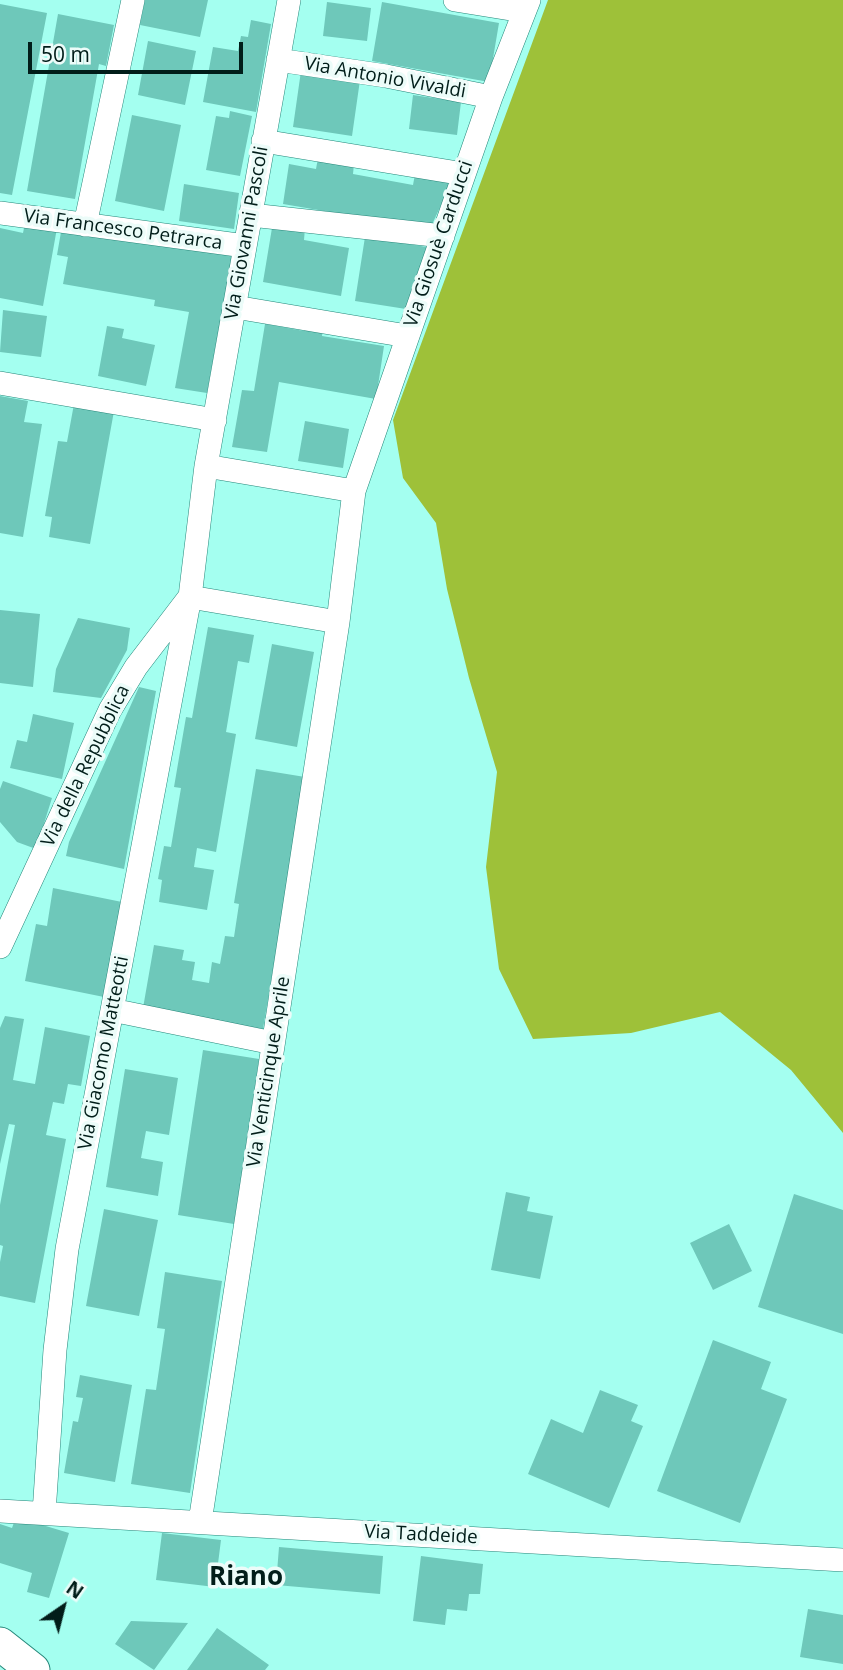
<!DOCTYPE html>
<html>
<head>
<meta charset="utf-8">
<style>
  body { margin:0 }
  #map { position:relative; width:843px; height:1670px; overflow:hidden; background:#a4fff0; font-family:"Open Sans",sans-serif }
  canvas { display:block }
  .north { position:absolute; left:28px; top:1572px; width:70px; height:70px; -webkit-text-stroke:5px #ecfcf9; paint-order:stroke; rotate:35deg; font-size:19px; font-weight:700; line-height:28px; text-align:center; color:#011d19 }
  .north::after { content:''; display:block; margin:auto; width:24px; height:32px; background:#011d19; clip-path:polygon(50% 0,100% 100%,50% 72%,0 100%) }
  .scale { position:absolute; left:28px; top:42px; width:215px; height:32px; box-sizing:border-box; border:4px solid #011d19; border-top:0; padding-left:9px; font-size:21px; line-height:24px; white-space:nowrap; color:#011d19; -webkit-text-stroke:5px #ecfcf9; paint-order:stroke }
</style>
</head>
<body>
<div id="map">
<canvas width="843" height="1670"></canvas>
<div class="north">N</div>
<div class="scale">50 m</div>
</div>
<script>
const g = document.querySelector('canvas').getContext('2d');
g.lineJoin = 'round';
function fill(path, color) { g.fillStyle = color; g.fill(path, 'evenodd'); }
function strokePath(path, color, width, dash) { g.strokeStyle = color; g.lineWidth = width; g.lineCap = dash ? 'butt' : 'round'; g.setLineDash(dash || []); g.stroke(path); }
function write(font, color, halo, rows, align = 'center') {
  g.font = font + ' "Open Sans",sans-serif'; g.lineWidth = 7; g.setLineDash([]); g.textBaseline = 'middle'; g.strokeStyle = halo; g.fillStyle = color; for (const [text, x, y, turn = 0] of rows) {
    g.save(); g.translate(x, y); g.rotate((+turn || 0) * Math.PI / 180); g.textAlign = isNaN(turn) ? turn : align; if (halo) g.strokeText(text, 0, 0); g.fillText(text, 0, 0); g.restore();
  }
}
fill(new Path2D(`
  M548 0H843V1133L791 1070 720 1012 631 1033 533 1039 499 969 486 867 497 772 469 678 447 589 436 523 403 478 393 420Z`), '#9ec139');
fill(new Path2D(`
  M145 0H208L200 37 140 25Z
  M327 2 371 8 367 41 323 36Z
  M382 2 499 23 489 82 372 61Z
  M0 4 47 13 12 195 0 193Z
  M58 14 114 25 106 66 99 64 75 199 27 191Z
  M251 20 271 24 256 112 203 102 213 47 238 51 241 36 248 37Z
  M148 41 196 51 185 105 138 95Z
  M301 71 360 80 352 136 293 127Z
  M413 95 461 102 457 135 409 129Z
  M230 111 252 116 240 176 206 170 216 116 229 118Z
  M132 115 181 125 164 211 115 201Z
  M318 158 354 164 353 174 413 185 415 174 452 181 430 229 283 204 289 164 316 169Z
  M184 184 239 193 234 229 179 221Z
  M273 222 305 228 304 240 349 248 341 296 263 282Z
  M25 223 57 228 43 306 0 298V228L23 233Z
  M94 231 232 256 207 393 175 388 189 312 154 306 155 300 63 284 68 257 57 255 61 232 93 237Z
  M365 237 433 248 406 309 355 301Z
  M3 310 47 316 41 357 0 352Z
  M265 324 304 331 305 325 323 328 322 336 384 346 376 399 279 382 267 452 232 447 242 390 254 391Z
  M107 326 124 329 122 338 155 345 146 386 98 376Z
  M0 396 28 401 24 422 42 424 23 537 0 533Z
  M74 404 114 411 90 544 49 537 52 517 45 516 58 441 67 442Z
  M305 421 349 429 343 468 298 461Z
  M0 610 40 614 33 687 0 683Z
  M78 618 130 628 127 650 101 698 53 692 56 669Z
  M208 627 254 635 249 663 238 661 226 732 236 734 216 852 197 848 194 867 214 870 207 910 159 902 162 880 158 879 164 846 171 847 181 788 174 787 186 717 192 718Z
  M272 644 314 652 297 747 255 739Z
  M139 687 156 691 124 869 66 856 69 842Z
  M33 714 74 723 62 779 10 768 17 740 27 742Z
  M256 769 305 777 263 1029 143 1008 154 945 184 950 182 960 195 962 192 980 209 983 212 962 220 964 225 936 234 937 239 904 234 903Z
  M3 781 52 798 36 849 17 842 0 822V789Z
  M53 888 122 902 104 997 25 981 36 924 47 926Z
  M5 1016 24 1019 13 1080 35 1084 45 1027 90 1036 81 1086 68 1084 64 1104 53 1102 46 1135 66 1139 35 1303 0 1296V1262L3 1246 0 1245V1205L15 1125 9 1124 0 1164V1028Z
  M203 1050 259 1059 234 1224 178 1215Z
  M125 1069 178 1078 169 1135 146 1131 141 1158 163 1162 158 1196 106 1187Z
  M506 1192 530 1197 527 1211 553 1216 540 1279 491 1270Z
  M794 1194 843 1210V1334L758 1307Z
  M104 1209 158 1220 139 1316 86 1306Z
  M729 1224 752 1271 713 1290 690 1243Z
  M165 1272 222 1281 190 1493 131 1484 146 1389 156 1390 165 1329 157 1328Z
  M713 1340 771 1362 761 1389 787 1399 740 1523 657 1491Z
  M80 1375 132 1385 115 1482 64 1473 73 1421 78 1422 83 1398 76 1397Z
  M600 1390 638 1405 631 1421 643 1426 609 1508 528 1474 551 1419 583 1433Z
  M16 1517 69 1533 49 1598 27 1592 32 1573 0 1563V1524L12 1528Z
  M162 1533 221 1540 215 1587 156 1580Z
  M279 1547 383 1556 380 1594 276 1585Z
  M421 1556 483 1564 480 1594H469L467 1611 447 1609 445 1625 413 1621Z
  M808 1609 843 1615V1664L800 1657Z
  M131 1621 188 1623 154 1670 115 1644Z
  M217 1628 269 1665 265 1670H187Z`), '#6ec8ba');
const street = new Path2D(`
  M455 0 523 11
  M278 60 386 76 491 97
  M263 141 464 174
  M0 213 245 246
  M251 215 443 236
  M85 225 133 0
  M235 307 407 336
  M0 383 215 420
  M354 491 491 97 529 0
  M190 597 338 622 354 491 206 466
  M0 947 110 710 136 667 188 599
  M112 1010 273 1043
  M0 1511 843 1560
  M44 1513 55 1350 67 1249 190 597 206 466 289 0
  M200 1522 338 622`);
const secondary = new Path2D(`
  M0 1644 33 1670`);
strokePath(street, '#25877a', 24);
strokePath(secondary, '#25877a', 35);
strokePath(street, '#fff', 23);
strokePath(secondary, '#fff', 33);
write('19px', '#011d19', '#ecfcf9', [
  ["Via Antonio Vivaldi",385,78,10],
  ["Via Francesco Petrarca",123,230,8],
  ["Via Giovanni Pascoli",247,233,-80],
  ["Via Giosuè Carducci",439,244,-71],
  ["Via della Repubblica",86,766,-64],
  ["Via Giacomo Matteotti",104,1053,-79],
  ["Via Venticinque Aprile",269,1072,-81],
  ["Via Taddeide",421,1535,3]
]);
write('bold 26px', '#011d19', '#ecfcf9', [
  ["Riano",246,1578]
]);
</script>
</body>
</html>
